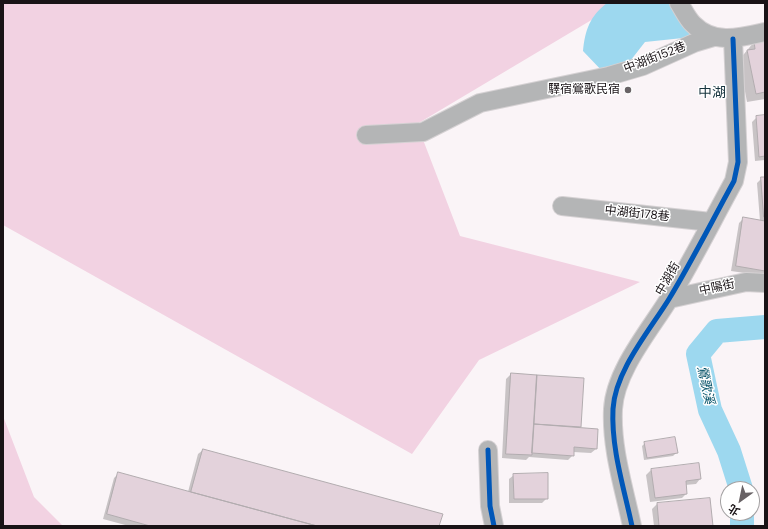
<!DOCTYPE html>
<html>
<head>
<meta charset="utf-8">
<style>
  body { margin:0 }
  #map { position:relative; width:768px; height:529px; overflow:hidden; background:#faf4f7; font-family:"DM Sans","Noto Sans TC",sans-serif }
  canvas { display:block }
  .frame { position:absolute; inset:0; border:4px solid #191316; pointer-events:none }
  .north { position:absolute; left:720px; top:481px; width:40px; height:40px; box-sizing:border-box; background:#fff; border:1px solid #a3a1a2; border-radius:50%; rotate:213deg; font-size:11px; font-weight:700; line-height:16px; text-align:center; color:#191316 }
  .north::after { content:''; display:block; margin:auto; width:14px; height:18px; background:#686265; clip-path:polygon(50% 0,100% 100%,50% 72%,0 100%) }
</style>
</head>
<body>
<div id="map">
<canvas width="768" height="529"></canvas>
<div class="frame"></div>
<div class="north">北</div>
</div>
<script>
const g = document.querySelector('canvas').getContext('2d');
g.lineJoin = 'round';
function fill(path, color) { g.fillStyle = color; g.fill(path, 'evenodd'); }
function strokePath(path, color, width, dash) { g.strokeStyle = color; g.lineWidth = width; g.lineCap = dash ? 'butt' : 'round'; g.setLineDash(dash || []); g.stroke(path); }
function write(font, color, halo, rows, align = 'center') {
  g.font = font + ' "DM Sans","Noto Sans TC",sans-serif'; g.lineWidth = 3; g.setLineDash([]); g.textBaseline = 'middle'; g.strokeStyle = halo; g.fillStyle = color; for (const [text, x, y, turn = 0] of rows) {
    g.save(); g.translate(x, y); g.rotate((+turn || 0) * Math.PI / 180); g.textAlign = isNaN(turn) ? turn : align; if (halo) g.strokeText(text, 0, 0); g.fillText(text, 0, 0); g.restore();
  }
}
fill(new Path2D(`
  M3 3H620L417 124 460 236 640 282 479 360 412 454 3 225Z
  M3 416 34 497 63 526H3Z`), '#f2d2e2');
fill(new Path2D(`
  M607 3H672L702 36 645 42 627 65 605 74 583 51C585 30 590 16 607 3Z`), '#9dd8ef');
fill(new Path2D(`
  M765 40V99L747 102 739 60 754 42Z
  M765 116V160L755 161 752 122 757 117Z
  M762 178H765V276L731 271 739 223 744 218 760 221 757 183Z
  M511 374 583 379 580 428 596 449 591 453 573 452V455L568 460 529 457 526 460 502 458 506 379Z
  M645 443 676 453 673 456 644 460 642 446Z
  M203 450 438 526H129L103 519 114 478 119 473 188 492 198 454Z
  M651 470 700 479 696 484 685 485 686 494 682 498 650 502 646 475Z
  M514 475 547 498 542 503H509V479Z
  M709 499 712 526H654L652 509 657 504Z`), '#0003');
strokePath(new Path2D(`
  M741 489 729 451 710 410 698 354 717 331 765 327
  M742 526V513`), '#9dd8ef', 24);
const building = new Path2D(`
  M765 39V92L756 94 747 50 755 49 754 41Z
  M765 115V156L759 157 756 116Z
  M761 177H765V217H764Z
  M743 217 765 221V271L736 266Z
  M511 373 537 375 532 455 506 454Z
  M537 375 584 378 581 427 534 424Z
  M534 424 598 429 597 449 574 447V456L532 453Z
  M675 437 678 453 647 458 644 442Z
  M203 449 443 514 439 526H317L191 492Z
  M699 463 701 479 686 481 687 494 655 498 651 469Z
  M118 472 191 492 317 526H150L107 514Z
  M548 473V499H514L513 474Z
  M710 498 713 526H659L657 503Z`);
fill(building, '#e3d2db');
strokePath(building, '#b2acaf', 1);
const minor = new Path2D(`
  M679 3C683 9 687 18 693 24 714 45 739 38 765 32
  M366 135 423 132 480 103 609 76 643 66 694 43 714 37
  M562 206 711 222
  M669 299 746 282 765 283
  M488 450 490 506 494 526
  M632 526C624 488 611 448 613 409 615 371 650 330 669 299 692 261 712 221 734 181L738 162 733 39`);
strokePath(minor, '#d5d1d3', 20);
strokePath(minor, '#b4b5b6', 18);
strokePath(new Path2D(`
  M488 450 490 506 494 526
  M632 526C624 488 611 448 613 409 615 371 650 330 669 299 692 261 712 221 734 181L738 162 733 39`), '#0057b8', 5);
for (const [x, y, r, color] of [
  [628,90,4,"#686265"]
]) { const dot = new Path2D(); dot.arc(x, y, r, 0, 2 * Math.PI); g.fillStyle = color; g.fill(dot); strokePath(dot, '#fff', 1.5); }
write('12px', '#191316', '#fff', [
  ["中湖街152巷",655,58,-21],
  ["中湖街178巷",637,214,6],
  ["中湖街",668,279,-60],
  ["中陽街",717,288,-12]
]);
write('12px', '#191316', '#fff', [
  ["驛宿鶯歌民宿",620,90]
], 'right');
write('italic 13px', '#025066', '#fff', [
  ["鶯歌溪",705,385,78]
]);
write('14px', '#16343e', '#fff', [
  ["中湖",712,93]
]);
</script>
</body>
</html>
